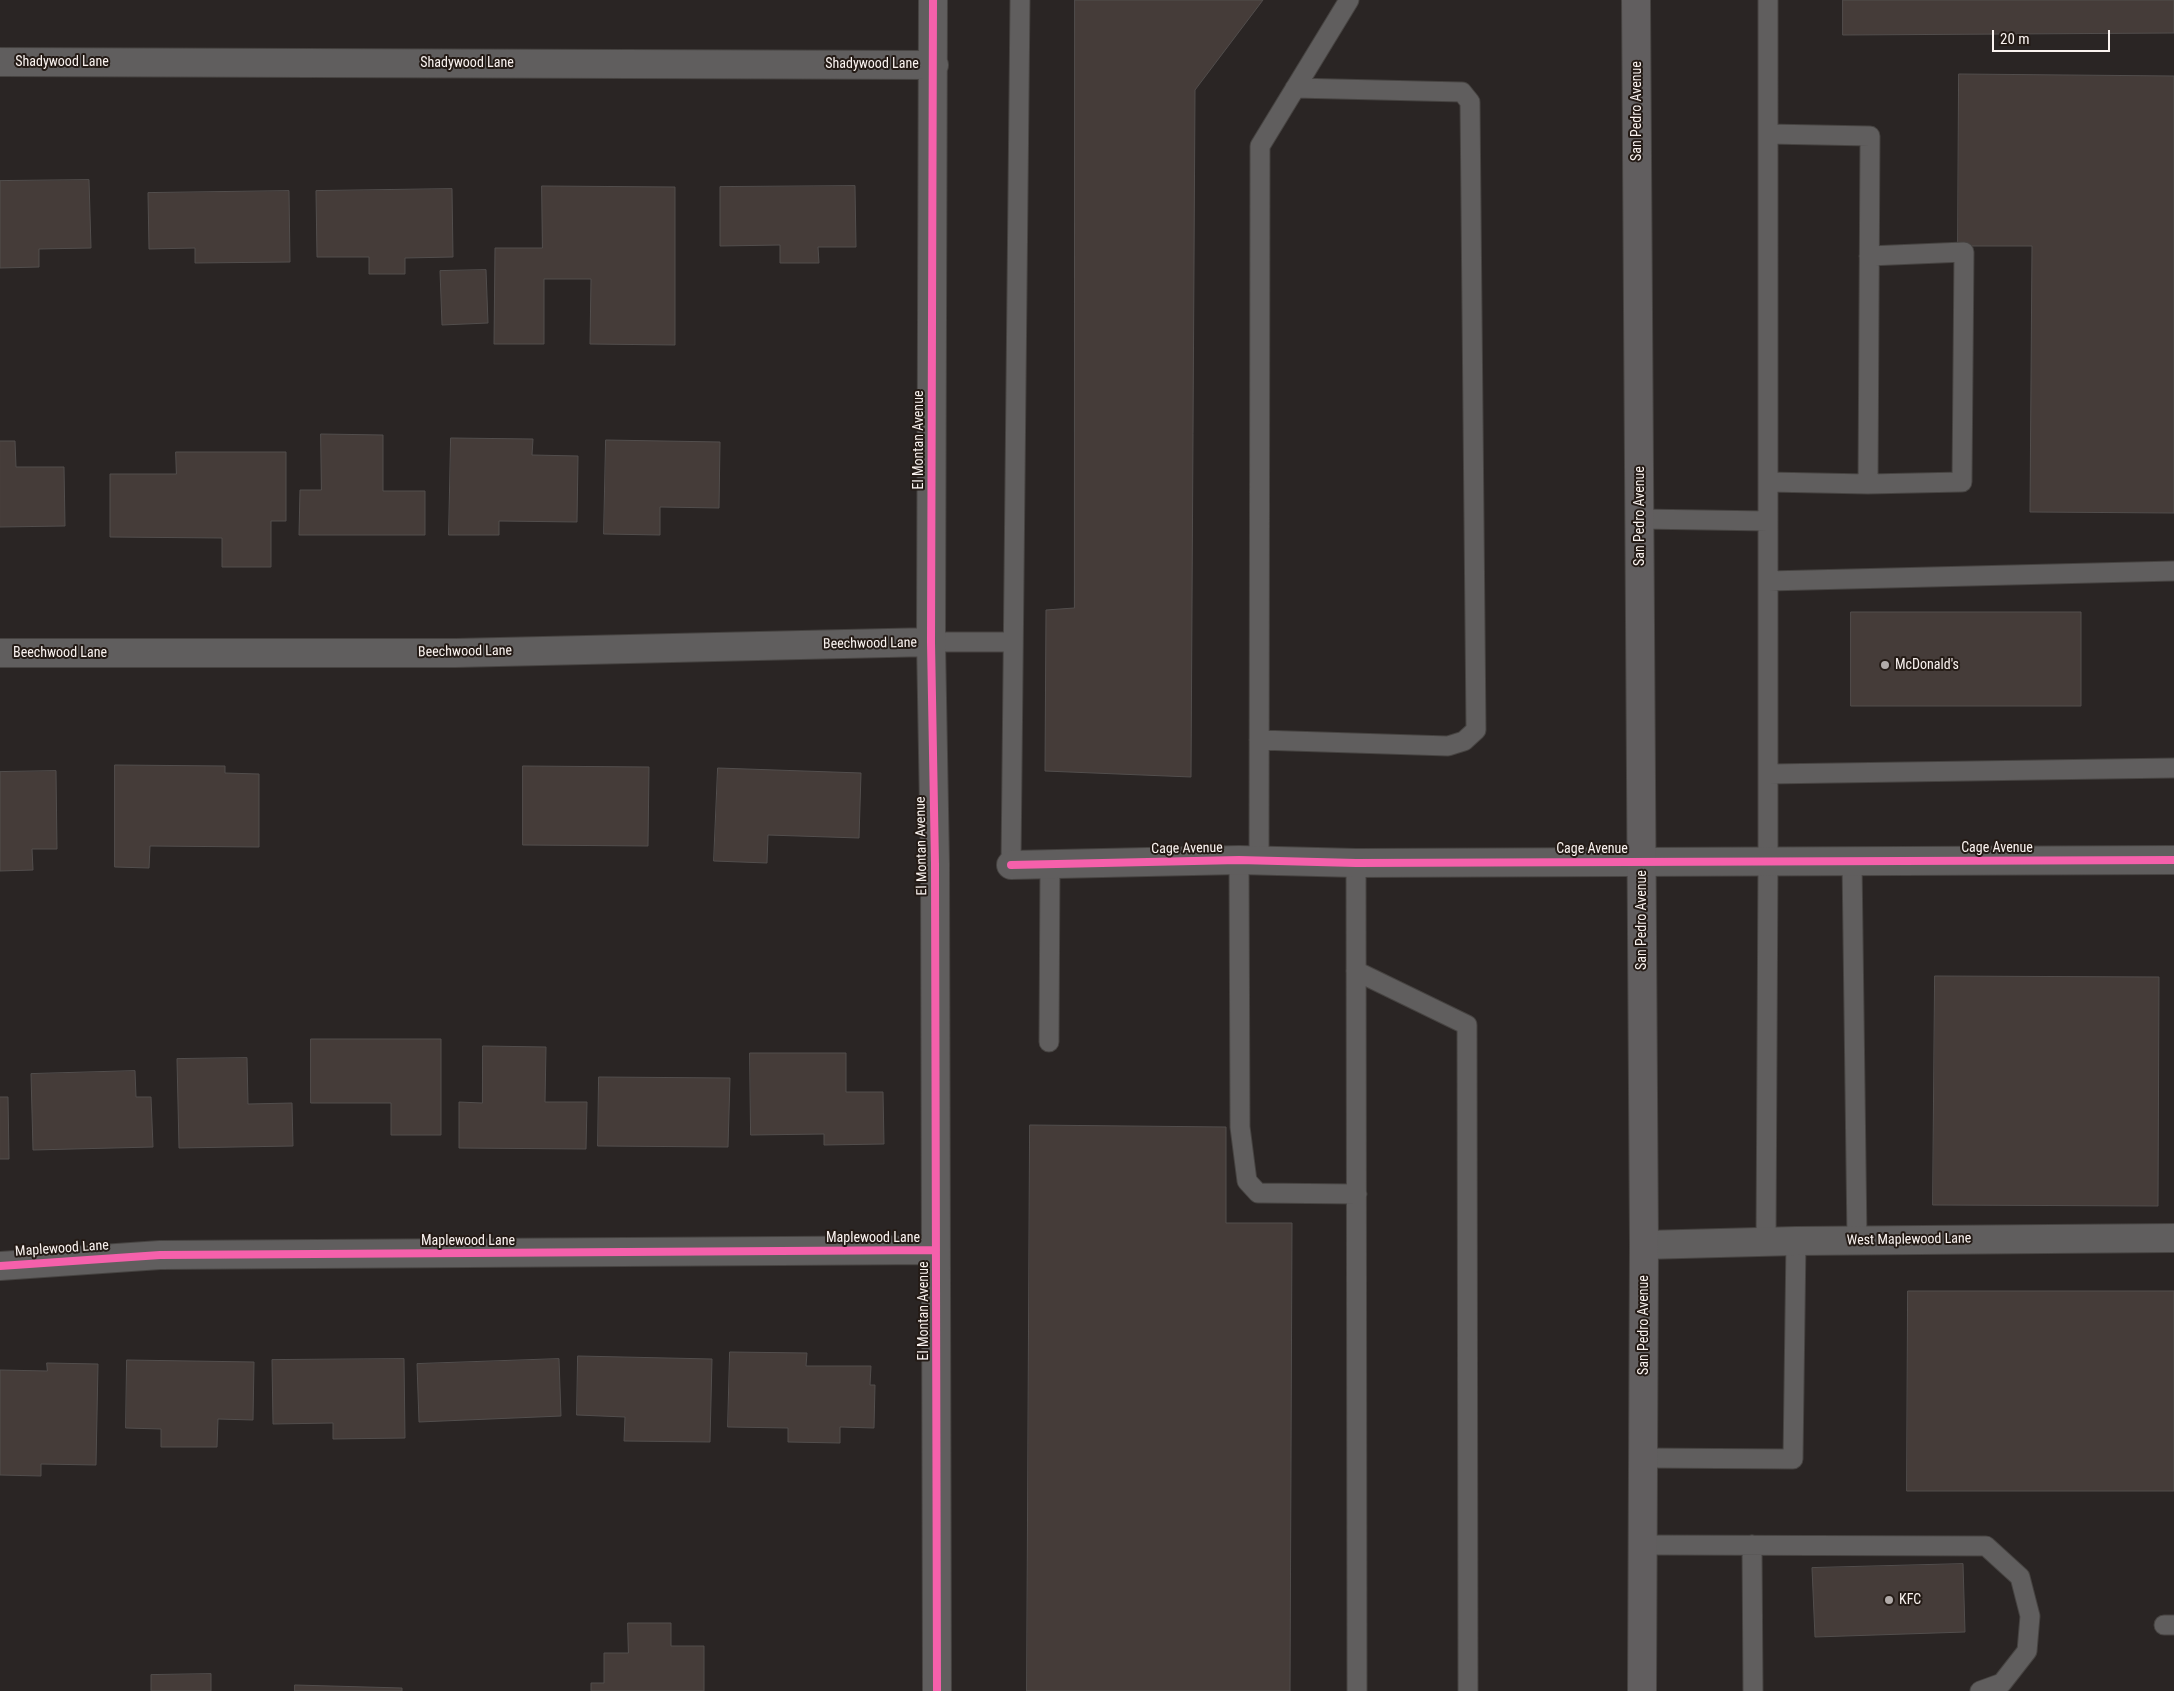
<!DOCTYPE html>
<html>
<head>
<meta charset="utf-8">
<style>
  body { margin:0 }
  #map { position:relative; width:2174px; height:1691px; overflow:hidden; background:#2a2524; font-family:"Roboto Condensed",sans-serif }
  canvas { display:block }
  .scale { position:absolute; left:1992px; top:30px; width:118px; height:22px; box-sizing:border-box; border:2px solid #faf3f0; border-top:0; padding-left:6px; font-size:15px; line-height:18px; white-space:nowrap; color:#faf3f0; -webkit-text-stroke:4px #241b16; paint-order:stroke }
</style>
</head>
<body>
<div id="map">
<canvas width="2174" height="1691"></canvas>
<div class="scale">20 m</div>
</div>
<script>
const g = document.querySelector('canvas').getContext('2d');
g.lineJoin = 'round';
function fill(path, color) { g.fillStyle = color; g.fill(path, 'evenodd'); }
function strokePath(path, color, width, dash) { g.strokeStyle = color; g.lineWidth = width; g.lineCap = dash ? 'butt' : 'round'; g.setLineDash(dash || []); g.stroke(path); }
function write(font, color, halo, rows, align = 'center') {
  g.font = font + ' "Roboto Condensed",sans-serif'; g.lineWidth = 4; g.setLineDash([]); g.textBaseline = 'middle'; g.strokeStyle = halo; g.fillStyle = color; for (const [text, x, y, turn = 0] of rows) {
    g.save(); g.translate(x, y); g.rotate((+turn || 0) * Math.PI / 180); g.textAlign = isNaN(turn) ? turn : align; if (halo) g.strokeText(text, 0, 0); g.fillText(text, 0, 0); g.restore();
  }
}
const building = new Path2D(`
  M1075 0H1263L1195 90 1191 777 1045 771 1046 610 1074 608Z
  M1843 0H2174V33L1843 35Z
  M1959 74 2174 76V513L2030 512 2032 246H1958Z
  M89 180 91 248 39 249V267L0 268V181Z
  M542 186 675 187V345L590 344 591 279H544V344H494L495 248H542Z
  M855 186 856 247H818L819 263H780V245L720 246V187Z
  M452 189 453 257 405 258V274H369V257H317L316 191Z
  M289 191 290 262 195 263V248L149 249 148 193Z
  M486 270 488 323 442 325 440 271Z
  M321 434 383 435V491H425V535H299L300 490H321Z
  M451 438 533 439 532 455 578 456 577 522 499 521V535H449Z
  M606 440 720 442 719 508 660 507V535L604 534Z
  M0 441H15L16 467H64L65 526 0 527Z
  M176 452H286V521H271V567H222V538L110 537V474H176Z
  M1851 612H2081V706H1851Z
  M115 765 225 766V773L259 774V847L150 846 149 868 115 867Z
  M523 766 649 767 648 846 523 845Z
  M718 768 861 773 859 838 768 835 767 863 714 861Z
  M56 771 57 849H32L33 870 0 871V772Z
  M1935 976 2159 977 2158 1206 1933 1205Z
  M311 1039H441V1135H391V1103H311Z
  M483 1046 546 1047 545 1102H587L586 1149 459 1148V1102L482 1103Z
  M750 1053H846V1092H883L884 1144 824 1145V1134L751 1135Z
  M247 1058 248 1104 292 1103 293 1146 179 1148 177 1059Z
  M135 1071 136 1097H151L153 1147 33 1150 31 1074Z
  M599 1077 730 1078 728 1147 598 1146Z
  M0 1097H8L9 1159H0Z
  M1030 1125 1226 1127V1223H1292L1290 1691H1027Z
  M1908 1291H2174V1491H1907Z
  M730 1352 807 1353 806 1366H871L870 1385H875L874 1428 840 1427V1443L788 1442V1428L728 1427Z
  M578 1356 712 1359 710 1442 624 1441 625 1417 577 1415Z
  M404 1359 405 1438 333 1439V1423L273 1424 272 1360Z
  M559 1359 561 1416 419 1422 417 1364Z
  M127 1360 254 1362 253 1420 218 1419 217 1447H161V1429L126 1428Z
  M47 1363 98 1364 96 1465 41 1464V1476L0 1475V1370L47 1371Z
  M1963 1564 1965 1632 1815 1637 1812 1568Z
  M628 1623H671V1646H704V1691H591V1683H604V1653H628Z
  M211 1674V1691H151V1675Z
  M295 1685 402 1688V1691H295Z`);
fill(building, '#453c39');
strokePath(building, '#524e4d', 1);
const lane = new Path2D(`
  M1768 134 1870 136 1868 484 1962 482 1964 252 1869 256
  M1768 482 1868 484
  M1640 519 1768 521
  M1768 581 2174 571
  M931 642H1013
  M1259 740 1448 746 1464 741 1476 730 1470 102 1462 92 1295 88
  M1768 774 2174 768
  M1239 860 1240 1127 1247 1181 1258 1193 1357 1194
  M1259 860 1260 146 1349 0
  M1852 861 1857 1240
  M1356 863 1357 1691
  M1011 865 1020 0
  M1356 971 1467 1025 1468 1691
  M1049 1042 1050 865
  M1766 1242 1768 861V0
  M1643 1458 1793 1459 1796 1241
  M1642 1545 1986 1546 2020 1577 2030 1616 2027 1651 2002 1683 1980 1691
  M1752 1545 1753 1691
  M2164 1625H2174`);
const street = new Path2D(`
  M933 0 931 642 935 864 937 1691
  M0 62 934 65
  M0 653H456L931 642
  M1011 865 1239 860 1356 863 2174 860
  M1644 1245 1796 1241 2174 1238
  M0 1266 160 1255 936 1250`);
const primary = new Path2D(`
  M1636 0 1644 1245 1642 1691`);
strokePath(lane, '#464341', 21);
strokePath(street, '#464341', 30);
strokePath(primary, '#464341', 30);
strokePath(lane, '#605e5e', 19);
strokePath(street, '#605e5e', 28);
strokePath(primary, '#615e5f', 28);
strokePath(new Path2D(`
  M933 0 931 642 935 864 937 1691
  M1011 865 1239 860 1356 863 2174 860
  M0 1266 160 1255 936 1250`), '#f560ab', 8);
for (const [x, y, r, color] of [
  [1885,665,5,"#b1aba9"],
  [1889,1600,5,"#b1aba9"]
]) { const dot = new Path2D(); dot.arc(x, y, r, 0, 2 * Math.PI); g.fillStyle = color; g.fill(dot); strokePath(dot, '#241b16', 2); }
write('14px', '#faf3f0', '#241b16', [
  ["Shadywood Lane",62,62],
  ["Shadywood Lane",467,63],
  ["Shadywood Lane",872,64],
  ["San Pedro Avenue",1637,111,-90],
  ["El Montan Avenue",919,440,-90],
  ["San Pedro Avenue",1640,516,-90],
  ["Beechwood Lane",870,644,-1],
  ["Beechwood Lane",465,652,-1],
  ["Beechwood Lane",60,653],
  ["El Montan Avenue",922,846,-91],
  ["Cage Avenue",1997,848],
  ["Cage Avenue",1187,849,-1],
  ["Cage Avenue",1592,849],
  ["San Pedro Avenue",1642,920,-90],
  ["Maplewood Lane",873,1238],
  ["West Maplewood Lane",1909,1240,-1],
  ["Maplewood Lane",468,1241],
  ["Maplewood Lane",62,1249,-4],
  ["El Montan Avenue",924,1311,-90],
  ["San Pedro Avenue",1644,1325,-90]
]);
write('14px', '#faf3f0', '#241b16', [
  ["McDonald's",1895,665],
  ["KFC",1899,1600]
], 'left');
</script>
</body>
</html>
